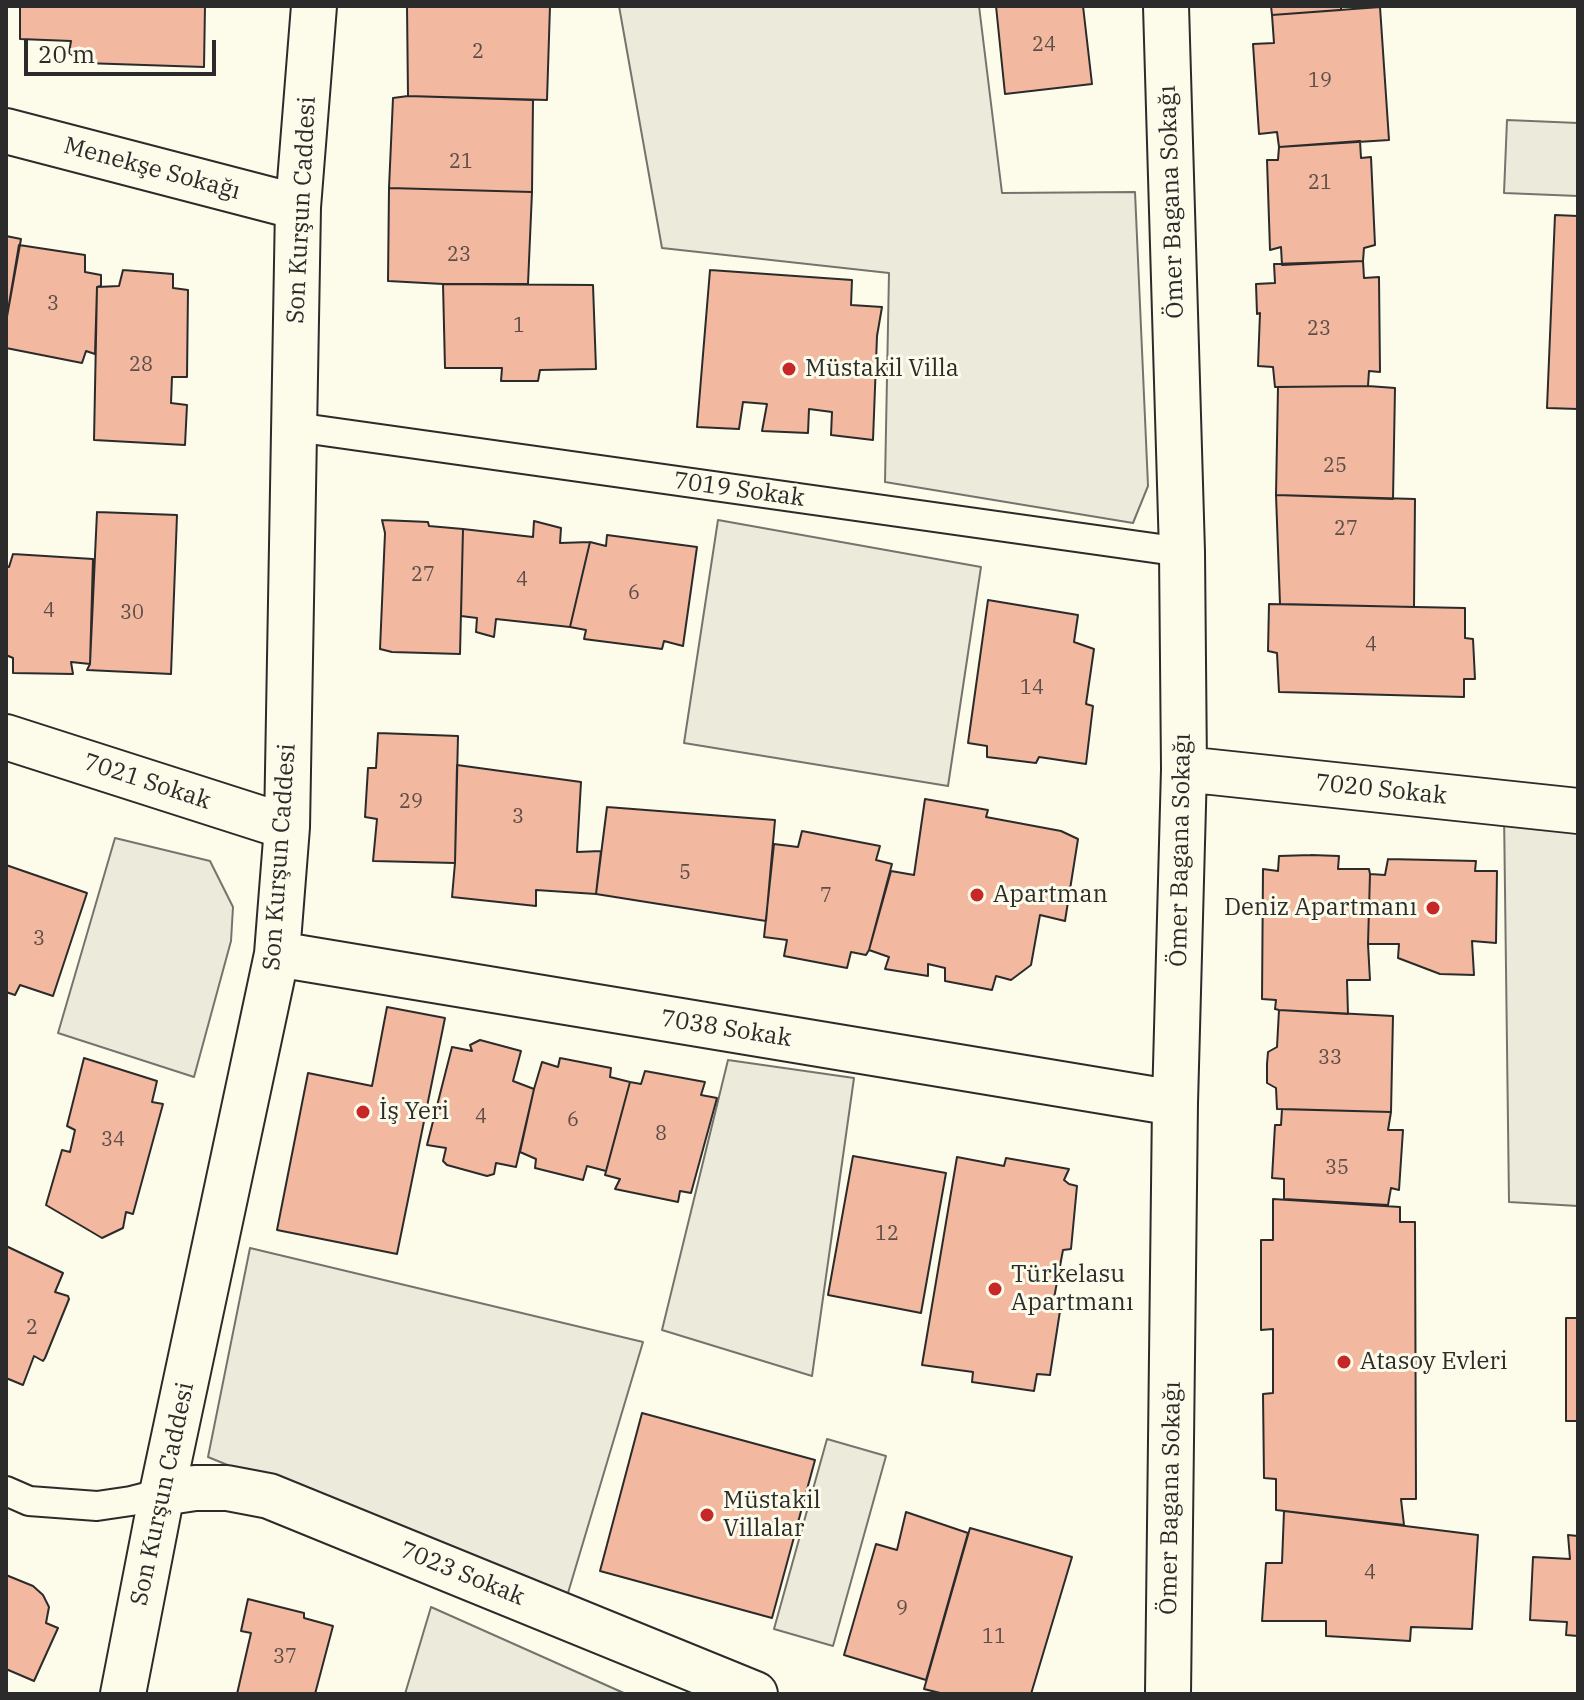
<!DOCTYPE html>
<meta charset="utf-8">
<style>
body{margin:0}
#map{position:relative;width:1584px;height:1700px;overflow:hidden;background:#fdfbea;font-family:"IBM Plex Serif",serif}
canvas{display:block}
.frame{position:absolute;inset:0;border:8px solid #2b2b2b;pointer-events:none}
.scale{position:absolute;left:24px;top:40px;width:192px;height:36px;box-sizing:border-box;border:4px solid #2b2b2b;border-top:0;padding-left:10px;font-size:24px;line-height:28px;white-space:nowrap;color:#2b2b2b;-webkit-text-stroke:6px #fdfbea;paint-order:stroke}
</style>
<div id="map">
<canvas width="1584" height="1700"></canvas>
<div class="frame"></div>
<div class="scale">20 m</div>
</div>
<script>
const ctx = document.querySelector('canvas').getContext('2d');
ctx.lineJoin = 'round';
function paint(path, color) { ctx.fillStyle = color; ctx.fill(path, 'evenodd'); }
const toPath = rows => new Path2D(rows.map(r => 'M' + r).join(''));
function strokePath(path, color, width, dash) { ctx.strokeStyle = color; ctx.lineWidth = width; ctx.lineCap = dash ? 'butt' : 'round'; ctx.setLineDash(dash || []); ctx.stroke(path); }
function drawText(font, color, halo, rows, align = 'center') {
  ctx.font = font + ' "IBM Plex Serif",serif'; ctx.lineWidth = 6; ctx.setLineDash([]); ctx.textBaseline = 'middle'; ctx.strokeStyle = halo; ctx.fillStyle = color; for (const [text, x, y, turn = 0] of rows) {
    ctx.save(); ctx.translate(x, y); ctx.rotate((+turn || 0) * Math.PI / 180); ctx.textAlign = isNaN(turn) ? turn : align; if (halo) ctx.strokeText(text, 0, 0); ctx.fillText(text, 0, 0); ctx.restore();
  }
}
const green = toPath([
 [619,6,979,6,1002,193,1135,192,1148,486,1133,523,885,482,889,273,662,248,619,6],
 [1507,120,1578,123,1578,196,1504,193,1507,120],
 [718,520,981,567,948,786,684,743,718,520],
 [1504,812,1578,823,1578,1206,1509,1202,1504,812],
 [115,838,210,861,233,907,231,941,194,1077,58,1033,115,838],
 [728,1060,854,1078,812,1376,662,1330,728,1060],
 [250,1248,643,1342,565,1603,208,1457,250,1248],
 [827,1439,886,1456,833,1646,774,1629,827,1439],
 [431,1607,626,1694,405,1694,431,1607]
]);
paint(green, '#ecebdb');
strokePath(green, '#74746e', 2);
const building = toPath([
 [20,6,205,6,204,67,84,63,69,53,71,41,20,39,20,6],
 [407,6,550,6,547,100,408,96,407,6],
 [996,6,1083,6,1092,84,1005,94,996,6],
 [1271,6,1341,6,1341,10,1272,15,1271,6],
 [1380,7,1389,140,1279,147,1277,132,1259,134,1253,44,1274,43,1272,15,1380,7],
 [408,96,533,100,532,192,389,188,393,98,408,96],
 [1360,141,1361,158,1371,157,1375,245,1364,248,1363,261,1282,265,1281,247,1270,250,1267,160,1278,160,1279,147,1360,141],
 [389,188,532,192,528,284,443,284,388,281,389,188],
 [1555,215,1578,216,1578,409,1547,408,1555,215],
 [6,236,21,239,6,322,6,236],
 [19,245,85,255,85,272,101,275,101,286,97,287,95,354,86,351,82,363,6,348,6,322,19,245],
 [1363,261,1364,278,1379,277,1380,372,1369,371,1368,386,1275,387,1273,367,1258,366,1260,313,1257,314,1256,284,1275,283,1274,264,1363,261],
 [123,270,173,274,173,288,188,290,187,377,172,377,171,403,187,405,185,445,94,440,97,287,119,286,123,270],
 [710,270,852,280,851,305,882,307,877,336,873,440,831,435,832,412,809,409,808,433,762,431,767,404,743,402,739,429,697,427,710,270],
 [443,284,593,285,596,369,540,370,538,381,501,381,502,368,445,368,443,284],
 [1368,386,1395,388,1393,499,1276,495,1278,387,1368,386],
 [1276,495,1415,499,1414,607,1280,604,1276,495],
 [97,512,177,515,171,674,87,670,90,664,97,512],
 [382,520,428,522,429,526,463,529,460,654,392,652,380,649,385,533,382,520],
 [534,521,561,528,560,543,590,542,570,627,496,619,494,637,476,632,477,618,461,616,463,529,533,537,534,521],
 [607,535,697,547,683,646,664,641,662,649,584,639,586,630,570,627,590,542,606,546,607,535],
 [13,554,93,559,90,664,71,662,73,674,13,673,13,658,6,655,6,566,9,567,13,554],
 [988,600,1078,615,1074,642,1094,649,1086,704,1093,706,1086,764,1039,757,1036,763,987,757,987,746,968,743,988,600],
 [1269,604,1465,608,1465,638,1473,639,1475,679,1464,679,1464,697,1279,692,1277,653,1268,651,1269,604],
 [378,733,458,736,455,863,373,861,377,819,365,817,368,768,376,768,378,733],
 [457,765,581,782,577,852,601,851,596,894,536,890,536,906,452,897,455,863,457,765],
 [925,799,988,810,986,817,1061,831,1078,839,1065,921,1040,915,1031,965,1011,980,996,976,992,990,945,981,945,968,928,964,928,976,885,969,889,957,869,950,891,871,914,875,925,799],
 [607,807,775,820,766,921,596,894,607,807],
 [802,831,880,846,876,860,892,864,869,950,866,955,851,952,847,968,784,956,787,940,764,937,774,844,798,847,802,831],
 [1311,855,1339,856,1338,869,1369,869,1370,874,1368,944,1370,980,1347,980,1348,1014,1279,1010,1275,1009,1276,1000,1262,999,1263,869,1278,871,1279,856,1311,855],
 [1388,859,1476,861,1475,871,1497,871,1496,943,1472,941,1474,975,1440,974,1398,958,1399,944,1368,944,1370,874,1385,875,1388,859],
 [6,865,87,893,53,996,20,985,15,995,6,992,6,865],
 [387,1007,445,1018,397,1254,277,1230,308,1073,372,1086,387,1007],
 [1279,1010,1393,1016,1391,1112,1277,1109,1276,1088,1267,1083,1267,1064,1268,1052,1277,1047,1279,1010],
 [480,1040,521,1051,513,1081,534,1089,516,1167,496,1163,494,1174,487,1176,447,1165,443,1161,446,1148,427,1145,452,1047,472,1051,470,1045,480,1040],
 [84,1058,157,1081,152,1102,163,1104,133,1214,126,1212,123,1228,102,1238,46,1205,62,1150,70,1152,75,1130,67,1126,84,1058],
 [560,1058,611,1068,610,1077,630,1082,606,1171,587,1166,583,1180,535,1168,536,1159,520,1152,534,1089,542,1062,558,1067,560,1058],
 [645,1071,705,1082,701,1095,717,1098,691,1193,680,1191,678,1202,615,1189,620,1179,605,1175,630,1082,641,1084,645,1071],
 [1282,1109,1391,1112,1388,1130,1403,1130,1399,1190,1391,1188,1388,1205,1284,1199,1284,1179,1272,1178,1275,1125,1281,1125,1282,1109],
 [853,1156,946,1173,921,1313,828,1295,853,1156],
 [957,1157,1004,1166,1006,1158,1069,1169,1064,1180,1069,1184,1077,1186,1071,1249,1063,1250,1052,1309,1060,1311,1050,1375,1037,1374,1034,1391,972,1382,973,1372,922,1365,957,1157],
 [1273,1199,1400,1207,1400,1222,1415,1222,1416,1499,1401,1499,1404,1525,1276,1510,1276,1479,1264,1478,1263,1394,1273,1393,1273,1329,1261,1330,1261,1240,1273,1240,1273,1199],
 [6,1246,63,1273,55,1292,68,1296,69,1299,45,1358,43,1361,34,1356,23,1385,6,1378,6,1246],
 [1566,1318,1578,1318,1578,1489,1578,1421,1566,1421,1566,1318],
 [642,1413,815,1460,772,1618,600,1571,642,1413],
 [1284,1511,1478,1535,1472,1629,1411,1627,1410,1641,1326,1636,1326,1621,1262,1621,1266,1563,1282,1563,1284,1511],
 [906,1512,968,1533,926,1680,844,1655,876,1544,897,1550,906,1512],
 [970,1528,1072,1557,1031,1694,944,1694,924,1689,970,1528],
 [1568,1535,1578,1536,1578,1636,1566,1635,1567,1622,1530,1620,1533,1557,1570,1559,1568,1535],
 [6,1575,33,1586,43,1595,49,1607,46,1623,58,1628,34,1681,6,1669,6,1575],
 [248,1599,304,1613,304,1618,333,1626,315,1694,237,1694,251,1633,241,1631,248,1599]
]);
paint(building, '#f2b8a0');
strokePath(building, '#2b2b2b', 2);
const lane = toPath([
 [295,427,1182,552],
 [6,1491,29,1501,97,1506,131,1501,162,1493]
]);
const street = toPath([
 [1166,6,1182,552,1184,769,1175,1103,1168,1694],
 [6,131,298,207],
 [6,737,287,827],
 [1184,769,1578,811],
 [277,954,1175,1103],
 [162,1493,195,1488,227,1488,269,1496,755,1694],
 [123,1694,162,1493,277,954,287,827,298,207,314,6]
]);
strokePath(lane, '#2b2b2b', 32);
strokePath(street, '#2b2b2b', 48);
strokePath(lane, '#fdfbea', 28);
strokePath(street, '#fdfbea', 44);
for (const [x, y, r, color] of [
 [789,369,8,"#c62828"],
 [977,895,8,"#c62828"],
 [1433,908,8,"#c62828"],
 [363,1112,8,"#c62828"],
 [995,1289,8,"#c62828"],
 [1344,1362,8,"#c62828"],
 [707,1515,8,"#c62828"]
]) { const dot = new Path2D(); dot.arc(x, y, r, 0, 2 * Math.PI); ctx.fillStyle = color; ctx.fill(dot); strokePath(dot, '#fdfbea', 3); }
drawText('20px', '#5d4e48', null, [
 ["24",1044,45],
 ["2",478,52],
 ["19",1320,81],
 ["21",461,162],
 ["21",1320,183],
 ["23",459,255],
 ["3",53,304],
 ["1",519,326],
 ["23",1319,329],
 ["28",141,365],
 ["25",1335,466],
 ["27",1346,529],
 ["27",423,575],
 ["4",522,580],
 ["6",634,593],
 ["4",49,611],
 ["30",132,613],
 ["4",1371,645],
 ["14",1032,688],
 ["29",411,802],
 ["3",518,817],
 ["5",685,873],
 ["7",826,896],
 ["3",39,939],
 ["33",1330,1058],
 ["4",481,1117],
 ["6",573,1120],
 ["8",661,1134],
 ["34",113,1140],
 ["35",1337,1168],
 ["12",887,1234],
 ["2",32,1328],
 ["4",1370,1573],
 ["9",902,1609],
 ["11",994,1637],
 ["37",285,1657]
]);
drawText('24px', '#2b2b2b', '#fdfbea', [
 ["Menekşe Sokağı",152,169,15],
 ["Ömer Bagana Sokağı",1172,202,-92],
 ["Son Kurşun Caddesi",302,210,-87],
 ["7019 Sokak",739,490,8],
 ["7021 Sokak",147,782,18],
 ["7020 Sokak",1381,790,6],
 ["Ömer Bagana Sokağı",1181,850,-89],
 ["Son Kurşun Caddesi",280,857,-86],
 ["7038 Sokak",726,1029,9],
 ["Son Kurşun Caddesi",163,1494,-78],
 ["Ömer Bagana Sokağı",1171,1498,-89],
 ["7023 Sokak",462,1574,22]
]);
drawText('24px', '#2b2b2b', '#fdfbea', [
 ["Müstakil Villa",805,369],
 ["Apartman",993,895],
 ["Deniz Apartmanı",1417,908,"right"],
 ["İş Yeri",379,1112],
 ["Türkelasu",1011,1275],
 ["Apartmanı",1011,1303],
 ["Atasoy Evleri",1360,1362],
 ["Müstakil",723,1501],
 ["Villalar",723,1529]
], 'left');
</script>
